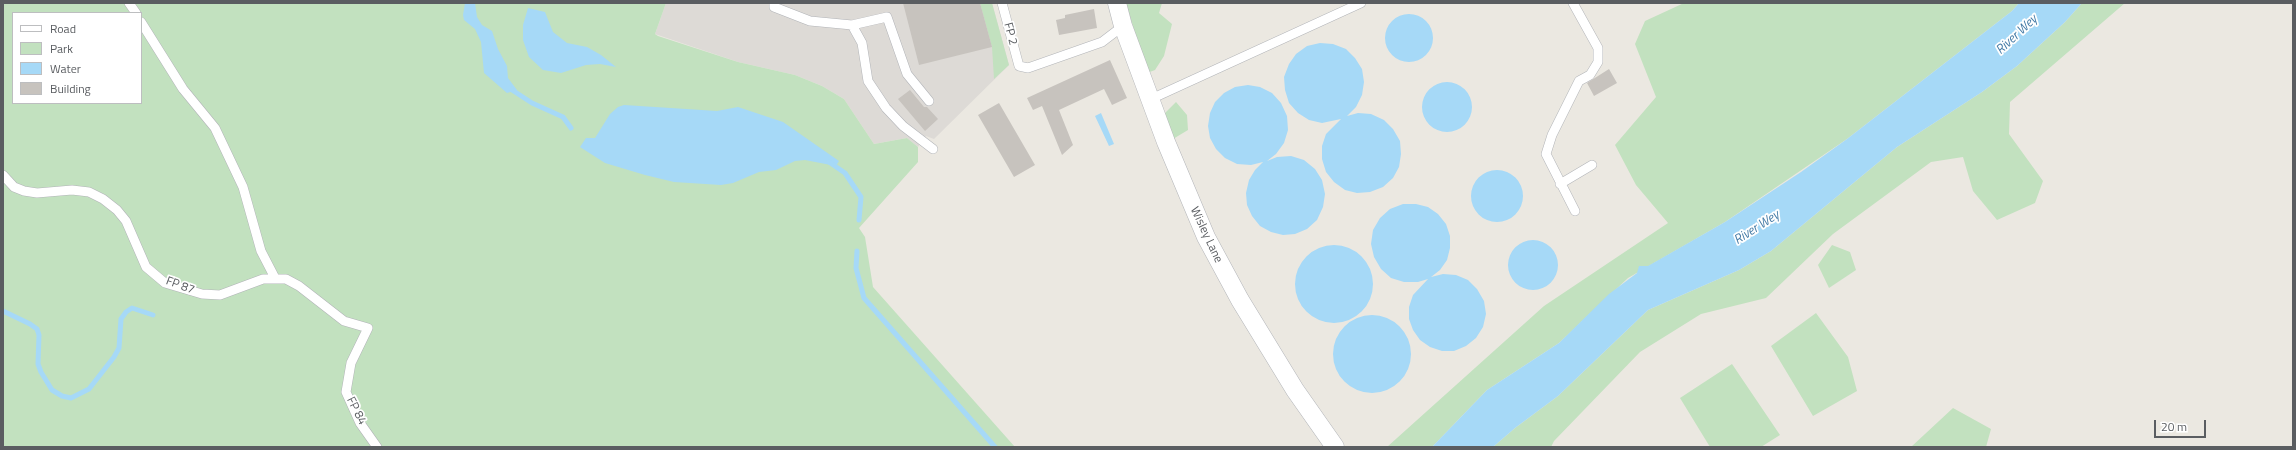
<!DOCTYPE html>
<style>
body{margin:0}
#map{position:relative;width:2296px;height:450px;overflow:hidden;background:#ebe8e1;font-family:"Titillium Web",sans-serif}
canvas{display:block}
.frame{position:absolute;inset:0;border:4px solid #5a5d61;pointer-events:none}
.legend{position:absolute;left:12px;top:12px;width:130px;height:92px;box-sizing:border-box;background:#fff;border:1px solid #bdbec0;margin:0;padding:5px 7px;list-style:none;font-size:12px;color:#5a5d61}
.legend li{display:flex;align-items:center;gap:8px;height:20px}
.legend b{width:20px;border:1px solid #bdbec0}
.scale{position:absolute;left:2154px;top:420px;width:52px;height:18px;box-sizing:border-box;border:2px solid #5a5d61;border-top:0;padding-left:5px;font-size:12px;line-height:14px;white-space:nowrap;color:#5a5d61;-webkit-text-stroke:3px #fff;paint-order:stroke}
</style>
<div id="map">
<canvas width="2296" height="450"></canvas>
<div class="frame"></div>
<ul class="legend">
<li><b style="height:5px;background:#fff"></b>Road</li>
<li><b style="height:11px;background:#c2e1bf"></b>Park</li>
<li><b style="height:11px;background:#a6d9f7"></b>Water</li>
<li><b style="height:11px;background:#c7c3be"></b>Building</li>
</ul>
<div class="scale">20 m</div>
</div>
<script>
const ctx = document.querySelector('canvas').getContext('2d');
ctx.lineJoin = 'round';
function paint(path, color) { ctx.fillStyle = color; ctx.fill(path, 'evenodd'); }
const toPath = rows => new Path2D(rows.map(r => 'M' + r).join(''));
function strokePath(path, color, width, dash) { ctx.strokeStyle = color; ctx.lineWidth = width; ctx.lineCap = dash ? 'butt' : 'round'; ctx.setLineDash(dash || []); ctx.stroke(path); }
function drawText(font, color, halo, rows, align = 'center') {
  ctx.font = font + ' "Titillium Web",sans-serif'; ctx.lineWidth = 3.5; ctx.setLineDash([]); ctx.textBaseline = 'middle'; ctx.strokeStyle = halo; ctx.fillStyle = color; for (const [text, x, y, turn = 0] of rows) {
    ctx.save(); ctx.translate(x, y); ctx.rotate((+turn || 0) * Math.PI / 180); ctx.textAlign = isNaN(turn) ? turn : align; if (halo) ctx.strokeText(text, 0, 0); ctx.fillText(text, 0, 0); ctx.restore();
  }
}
paint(toPath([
 [666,3,992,3,1009,65,934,139,926,136,918,147,907,138,874,144,844,99,822,86,795,75,738,62,655,34]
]), '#dddad6');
paint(toPath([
 [3,3,666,3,655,34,658,36,738,62,795,75,822,86,844,99,874,144,907,138,918,147,918,162,859,228,865,237,873,287,1015,447,3,447],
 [13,13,141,13,141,103,13,103],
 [980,3,992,3,1009,65,994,79,992,47],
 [1126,3,1162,3,1159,13,1172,24,1164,56,1155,70,1147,73],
 [1684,3,2019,3,2012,11,1847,139,1725,222,1628,278,1559,343,1487,390,1432,447,1387,447,1544,306,1668,223,1636,185,1615,145,1656,97,1635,44,1645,21],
 [2082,3,2125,3,2010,102,2009,134,2043,181,2035,203,1997,220,1973,191,1963,157,1931,162,1833,234,1766,298,1701,314,1640,352,1554,441,1551,447,1493,447,1515,428,1558,396,1648,310,1739,270,1771,251,1897,147,1982,92,2017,66,2065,22],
 [1176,102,1187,115,1188,130,1173,139,1163,115],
 [1832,245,1850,252,1856,270,1829,288,1818,265],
 [1816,313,1848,357,1857,391,1813,416,1771,346],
 [1732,364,1780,435,1761,447,1710,447,1680,398],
 [1953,408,1991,429,1986,447,1911,447]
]), '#c2e1bf');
paint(toPath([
 [465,3,475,3,477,17,482,25,492,31,498,49,507,66,508,78,517,90,507,93,484,73,481,42,475,29,464,20,463,15],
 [2019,3,2082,3,2065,22,2017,66,1982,92,1897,147,1771,251,1739,270,1648,310,1558,396,1515,428,1493,447,1432,447,1487,390,1559,343,1609,294,1637,273,1639,266,1648,266,1725,222,1801,172,1847,139,2012,11],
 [528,8,545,12,553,32,567,43,587,47,601,55,616,67,600,64,586,65,561,73,543,70,529,57,523,40,523,25],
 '1385 38a24 24 0 1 1 48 0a24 24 0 1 1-48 0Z',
 [1320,43,1333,44,1346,49,1355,58,1362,69,1364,82,1362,95,1356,107,1347,116,1358,113,1371,114,1384,120,1393,129,1400,141,1401,154,1399,167,1393,178,1383,187,1370,192,1357,193,1345,190,1334,182,1326,172,1322,159,1322,146,1326,134,1341,119,1322,123,1309,120,1298,113,1289,103,1285,90,1284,77,1289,64,1296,54,1307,46],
 '1422 107a25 25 0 1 1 50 0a25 25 0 1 1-50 0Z',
 [1248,85,1260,87,1272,93,1281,103,1287,116,1288,130,1284,143,1276,154,1267,161,1277,157,1291,156,1304,160,1315,169,1322,180,1325,194,1323,207,1317,220,1307,229,1295,234,1283,235,1271,232,1260,226,1252,216,1247,205,1246,193,1249,180,1255,170,1263,162,1251,165,1237,164,1225,158,1216,149,1210,138,1208,126,1210,113,1215,102,1224,93,1235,87],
 [624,105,717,111,738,107,783,122,839,161,836,166,805,160,795,161,776,170,759,172,733,183,721,185,674,182,645,175,605,163,580,147,586,138,595,138,610,114,618,107],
 [1101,113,1114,144,1109,146,1095,116],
 '1471 196a26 26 0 1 1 52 0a26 26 0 1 1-52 0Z',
 [1403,204,1416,204,1428,207,1438,214,1446,224,1450,236,1450,248,1447,260,1440,270,1431,277,1443,274,1456,275,1468,280,1477,289,1484,301,1486,314,1483,327,1476,338,1466,346,1454,351,1442,351,1430,347,1420,340,1413,330,1409,319,1409,307,1413,295,1428,279,1418,282,1404,282,1391,278,1381,269,1374,257,1371,244,1373,230,1380,218,1390,209],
 '1508 265a25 25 0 1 1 50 0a25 25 0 1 1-50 0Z',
 '1295 284a39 39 0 1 1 78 0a39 39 0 1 1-78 0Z',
 '1333 354a39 39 0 1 1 78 0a39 39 0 1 1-78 0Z'
]), '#a6d9f7');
strokePath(toPath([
 [509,88,532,103,563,117,571,128],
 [829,162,845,173,861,197,859,220],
 [857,251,856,268,864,298,995,447],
 [3,311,30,324,37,329,39,335,38,364,41,372,52,390,62,396,71,398,89,389,114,357,119,348,121,319,126,312,132,308,153,315]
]), '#a6d9f7', 5);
paint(toPath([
 [903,3,980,3,992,47,919,65],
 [1094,9,1097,28,1059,35,1056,20,1065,18,1065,15],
 [1110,60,1127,98,1112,105,1104,89,1059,110,1073,145,1062,155,1042,106,1033,110,1027,98],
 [1609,69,1617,83,1594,96,1587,83],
 [910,90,924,107,927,107,938,119,925,131,898,99],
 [999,103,1035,165,1014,177,978,115]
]), '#c7c3be');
const lane = toPath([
 [129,3,136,13],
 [774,3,774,7,810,21,852,25,862,43,868,81,886,108,903,126,933,149],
 [1002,3,1019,66,1028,68,1102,42,1123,26],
 [1573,3,1598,48,1598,62,1590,75,1579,81,1552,135,1546,154,1575,211],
 [141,22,183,89,215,128,243,187,261,251,275,278],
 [852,25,887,17,907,74,929,101],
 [1151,99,1361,3],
 [3,175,14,187,24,191,37,193,72,190,89,192,103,199,117,210,126,221,146,267,165,283,202,294,220,295,263,279,286,279,299,286,344,321,368,328,351,363,346,392,360,423,377,447],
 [1560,184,1592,165]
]);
const street = toPath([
 [1117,3,1123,26,1166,142,1206,237,1240,300,1295,390,1335,447]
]);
strokePath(lane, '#b2b4b8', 10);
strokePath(street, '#b2b4b8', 19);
strokePath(lane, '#fff', 9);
strokePath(street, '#fff', 18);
drawText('12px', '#5a5d61', '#fff', [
 ["FP 2",1010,34,75],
 ["Wisley Lane",1206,235,65],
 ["FP 87",180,286,20],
 ["FP 84",356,411,63]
]);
drawText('italic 13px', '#457ba6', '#fff', [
 ["River Wey",2017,35,-43],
 ["River Wey",1757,228,-33]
]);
</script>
